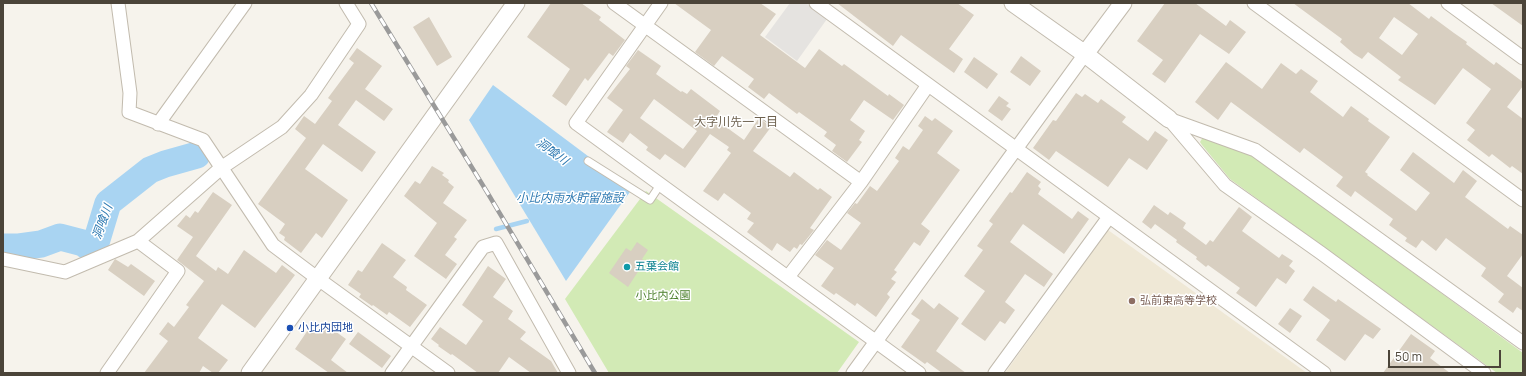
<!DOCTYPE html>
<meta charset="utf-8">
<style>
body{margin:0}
#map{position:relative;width:1526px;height:376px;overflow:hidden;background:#f6f3ec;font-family:Manrope,sans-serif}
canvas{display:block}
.frame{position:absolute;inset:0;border:4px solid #4b4439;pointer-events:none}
.scale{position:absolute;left:1388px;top:350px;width:113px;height:18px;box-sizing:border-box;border:2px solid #4b4439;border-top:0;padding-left:5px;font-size:12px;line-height:14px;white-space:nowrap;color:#4b4439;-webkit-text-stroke:3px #fff;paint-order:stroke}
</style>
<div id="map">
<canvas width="1526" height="376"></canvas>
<div class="frame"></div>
<div class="scale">50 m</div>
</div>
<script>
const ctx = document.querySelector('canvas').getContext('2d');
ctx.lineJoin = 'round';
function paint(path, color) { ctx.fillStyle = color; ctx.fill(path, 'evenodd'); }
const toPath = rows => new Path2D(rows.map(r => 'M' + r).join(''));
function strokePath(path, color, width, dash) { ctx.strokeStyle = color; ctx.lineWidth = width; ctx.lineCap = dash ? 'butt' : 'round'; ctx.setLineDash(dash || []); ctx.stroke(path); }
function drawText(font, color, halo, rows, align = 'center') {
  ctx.font = font + ' Manrope,"Noto Sans JP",sans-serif'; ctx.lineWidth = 3; ctx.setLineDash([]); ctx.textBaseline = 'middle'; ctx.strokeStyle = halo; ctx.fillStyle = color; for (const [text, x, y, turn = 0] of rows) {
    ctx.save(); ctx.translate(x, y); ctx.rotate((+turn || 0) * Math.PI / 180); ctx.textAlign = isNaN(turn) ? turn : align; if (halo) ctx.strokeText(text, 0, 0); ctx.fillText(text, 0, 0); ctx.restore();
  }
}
paint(toPath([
 [1108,230,1307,373,1005,373]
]), '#efe8d6');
paint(toPath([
 [1203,137,1250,153,1523,353,1523,373,1497,373,1230,179,1202,145,1200,142],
 [646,191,859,342,837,373,609,373,565,299]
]), '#d2eab5');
paint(toPath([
 [790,3,806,3,827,19,797,61,765,37]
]), '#e5e3e0');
paint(toPath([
 [493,85,632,189,566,281,469,120]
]), '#a9d4f2');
strokePath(toPath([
 [496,229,527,221]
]), '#a9d4f2', 4.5);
strokePath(toPath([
 [3,247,19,247,41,244,60,237,83,243,90,248,95,246,108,203,150,170,165,164,197,155]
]), '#a9d4f2', 27);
paint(toPath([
 [551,3,581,3,601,17,599,20,625,40,613,56,609,53,588,81,585,78,566,106,552,96,570,69,527,37],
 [674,3,760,3,776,14,760,35,805,68,819,49,842,66,844,64,888,96,889,94,904,105,893,120,864,100,850,120,865,131,859,140,862,142,847,162,832,151,836,145,824,136,827,132,799,112,797,114,769,93,764,99,748,87,754,79,722,56,714,66,695,52,711,30],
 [837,3,957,3,974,15,949,49,963,59,954,73,901,35,893,46],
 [1165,3,1195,3,1226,26,1230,20,1246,32,1229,54,1200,34,1165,83,1152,74,1163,60,1137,41],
 [1293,3,1408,3,1429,19,1431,16,1454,33,1467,42,1466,44,1494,65,1496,62,1523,82,1523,86,1507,107,1523,119,1523,174,1512,166,1510,168,1492,154,1489,157,1467,140,1475,130,1466,123,1491,89,1463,68,1435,105,1398,80,1401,77,1368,52,1362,59,1354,54,1340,42,1342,39],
 [1394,17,1418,34,1402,55,1379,38],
 [1491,3,1523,3,1523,26],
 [429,17,452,57,437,66,413,27],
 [357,48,382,66,365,89,393,109,384,121,356,100,338,125,376,152,362,172,323,144,305,169,348,200,322,238,316,233,301,253,284,240,285,237,279,233,285,224,258,204,306,138,295,129,304,116,315,124,332,101,328,98,354,63,349,59],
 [638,50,661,66,656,74,681,92,682,91,687,94,691,89,720,111,715,119,744,140,759,118,771,127,753,151,790,177,794,172,818,190,820,188,832,197,810,228,814,230,802,245,800,244,797,249,794,247,790,252,777,243,772,251,747,232,754,223,747,219,751,213,724,193,718,201,703,191,731,153,727,150,729,147,710,134,685,168,665,154,660,160,646,150,648,147,630,133,623,143,607,132,623,110,607,98,630,69,626,66],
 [654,99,697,131,683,149,640,118],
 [1021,56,1041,71,1030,86,1010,72],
 [974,57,998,74,987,89,964,72],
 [1226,62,1262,89,1281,63,1296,74,1301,69,1318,81,1310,92,1343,117,1351,106,1369,119,1368,121,1390,137,1365,172,1368,174,1367,175,1416,211,1430,193,1400,170,1413,152,1454,183,1463,170,1477,181,1465,197,1508,229,1510,226,1523,235,1523,254,1507,276,1523,288,1523,311,1517,307,1513,313,1498,302,1504,294,1481,276,1486,268,1446,238,1436,251,1422,240,1416,248,1405,241,1407,238,1389,225,1393,219,1355,191,1351,197,1336,186,1343,177,1304,148,1300,153,1231,102,1218,120,1195,102],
 [1076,93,1082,97,1085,94,1098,103,1101,99,1126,117,1122,122,1148,141,1155,131,1168,140,1147,170,1129,158,1108,187,1056,151,1049,160,1033,148,1053,120,1056,121],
 [999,96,1009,103,1006,106,1011,109,1002,121,988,111],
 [925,116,932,121,935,118,953,131,937,153,960,170,921,224,930,231,920,246,914,242,894,270,897,272,891,279,896,282,887,294,890,297,876,317,857,303,855,306,836,293,834,295,821,286,834,268,815,255,827,240,841,250,861,223,847,213,855,203,857,204,870,186,877,191,899,161,895,158,903,146,909,150,923,130,918,126],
 [432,166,444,173,442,175,449,180,448,182,454,187,443,203,467,220,454,237,457,239,445,255,457,264,446,279,414,256,437,223,404,196,415,181,420,184],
 [1027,172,1041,182,1038,186,1041,189,1038,194,1072,219,1078,211,1089,219,1064,254,1023,224,1010,242,1053,274,1044,287,1025,274,1005,302,1015,310,1005,324,1000,321,985,341,961,324,985,291,964,276,983,250,977,246,993,224,989,221,1010,192,1012,193],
 [213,192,232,205,196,256,216,271,218,267,228,274,244,250,276,273,282,265,295,275,255,328,222,304,198,338,228,360,218,373,213,373,203,366,199,373,144,373,168,341,159,334,168,322,174,327,189,307,186,305,204,281,177,260,193,237,177,226,186,215,190,218,195,211,198,213],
 [1154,205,1168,215,1170,212,1186,223,1183,228,1206,245,1210,240,1213,242,1239,207,1252,217,1242,231,1279,258,1282,254,1293,261,1289,266,1295,271,1286,284,1277,278,1256,307,1236,293,1240,288,1208,265,1206,267,1196,259,1197,257,1176,242,1177,240,1155,224,1151,229,1142,222],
 [637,242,648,250,642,259,645,261,628,287,609,273,626,248,631,251],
 [382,243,406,260,393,277,407,287,406,290,427,305,410,327,389,312,387,315,373,305,372,306,359,297,361,294,348,285,358,270,362,272],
 [115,259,128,267,131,264,155,281,144,296,108,270],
 [488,266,506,279,493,297,513,311,508,319,526,332,520,339,551,361,558,373,531,373,509,357,498,373,478,373,452,354,451,355,438,346,439,345,431,339,440,327,466,345,483,321,462,305],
 [1313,286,1336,302,1338,299,1381,329,1373,339,1365,334,1345,361,1316,340,1330,320,1303,300],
 [922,299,934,309,939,303,959,318,936,351,966,373,942,373,927,362,925,364,901,347,920,320,911,314],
 [1290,308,1302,316,1290,333,1278,324],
 [325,324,346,339,331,360,348,373,329,373,295,349,310,327,319,333],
 [358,332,391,356,382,368,349,344],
 [1411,334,1435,351,1430,358,1450,373,1383,373]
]), '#d8cfc1');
const service = toPath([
 [588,161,650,200,660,185]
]);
const minor = toPath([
 [118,3,130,93,129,112,203,140,273,245,317,278,448,373],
 [614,3,861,182],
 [661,3,576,123,919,373],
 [816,3,1324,373],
 [1254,3,1523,200],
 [1448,3,1523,58],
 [1169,119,1255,150,1523,343],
 [1169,119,1225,185,1321,253,1484,373],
 [158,124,245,3],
 [3,259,65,272,138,241,221,168,282,127,311,95,359,24,346,3],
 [788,277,861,182,928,85],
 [107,373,178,271,138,241],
 [392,373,483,247,496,243,569,373],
 [853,373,1085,54],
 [995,373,1109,217]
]);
const tertiary = toPath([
 [1013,3,1085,54,1169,119],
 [1085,54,1123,3],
 [250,373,516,3]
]);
strokePath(service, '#c2bbae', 9);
strokePath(minor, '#c2bbae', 15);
strokePath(tertiary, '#c2bbae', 19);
strokePath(service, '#fff', 7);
strokePath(minor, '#fff', 13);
strokePath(tertiary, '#fff', 17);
const rail = toPath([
 [371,3,487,192,595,373]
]);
strokePath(rail, '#9a9a9a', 4.5);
strokePath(rail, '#fff', 3, [9]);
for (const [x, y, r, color] of [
 [627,267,4,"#0f9aa8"],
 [1132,301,4,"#8d6e63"],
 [290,328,4,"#1a4fb4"]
]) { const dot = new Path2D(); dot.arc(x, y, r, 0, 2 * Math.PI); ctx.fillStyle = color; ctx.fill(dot); strokePath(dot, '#fff', 1.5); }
drawText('11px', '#0d838f', '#fff', [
 ["五葉会館",635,267]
], 'left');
drawText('11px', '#4a7f2a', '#fff', [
 ["小比内公園",663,296]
]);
drawText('11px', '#785e54', '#fff', [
 ["弘前東高等学校",1140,301]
], 'left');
drawText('11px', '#164399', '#fff', [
 ["小比内団地",298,328]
], 'left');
drawText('12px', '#6e6250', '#fff', [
 ["大字川先一丁目",736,123]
]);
drawText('italic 12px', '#2e7ab2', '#fff', [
 ["洞喰川",552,152,36],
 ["小比内雨水貯留施設",570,199],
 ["洞喰川",103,222,-70]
]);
</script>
